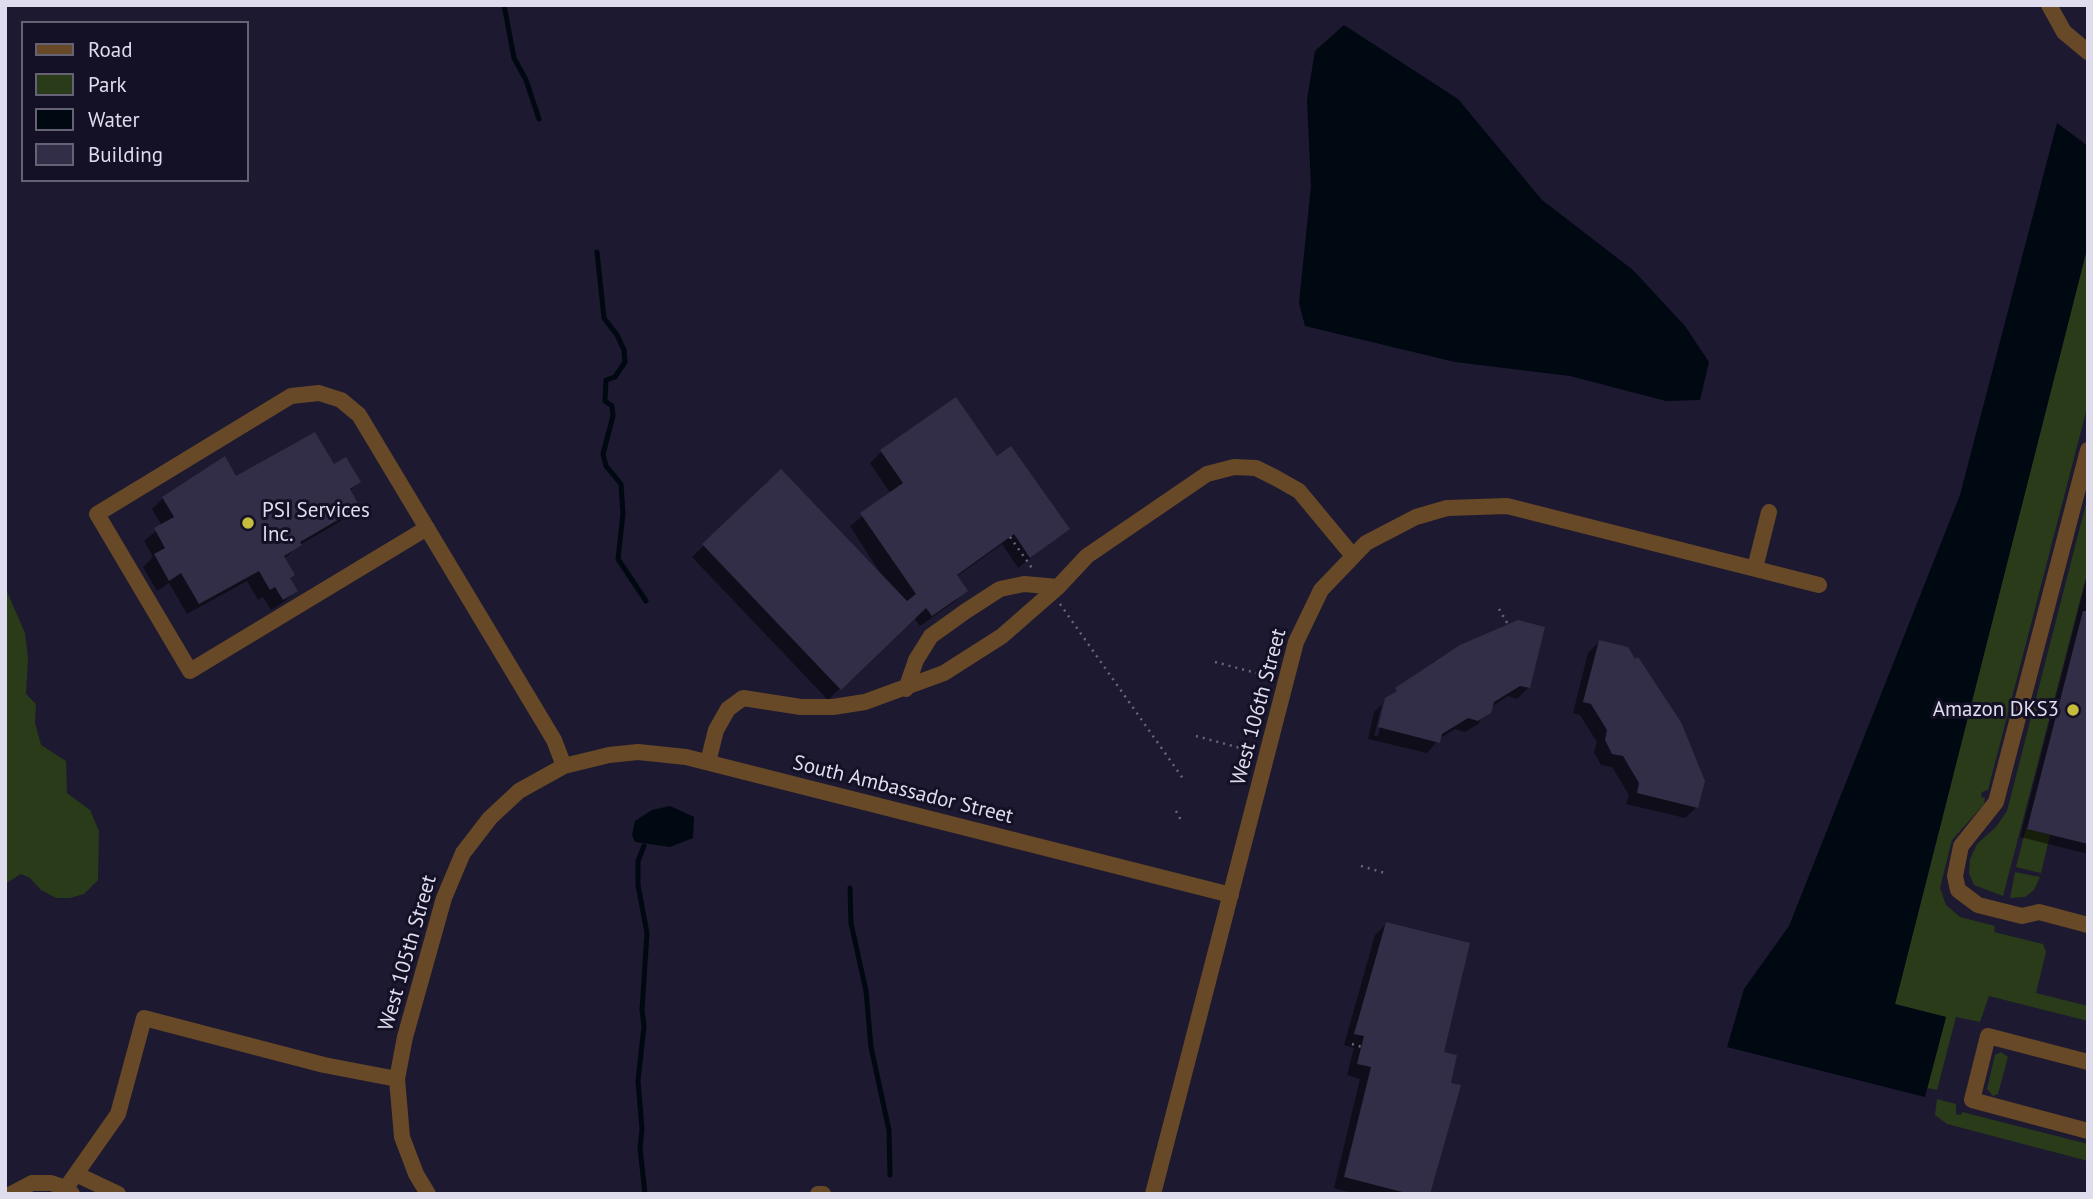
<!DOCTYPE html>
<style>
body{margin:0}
#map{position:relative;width:2093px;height:1199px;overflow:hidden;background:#1d1930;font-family:"PT Sans",sans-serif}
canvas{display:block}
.frame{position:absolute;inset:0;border:7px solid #dfdded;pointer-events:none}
.legend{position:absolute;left:21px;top:21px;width:228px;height:161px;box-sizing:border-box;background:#141026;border:2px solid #656276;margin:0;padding:9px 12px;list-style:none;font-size:21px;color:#dfdded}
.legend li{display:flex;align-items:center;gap:14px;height:35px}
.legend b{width:35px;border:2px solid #656276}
</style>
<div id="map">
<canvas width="2093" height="1199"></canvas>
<div class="frame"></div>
<ul class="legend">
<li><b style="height:9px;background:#684927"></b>Road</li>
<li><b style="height:19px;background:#293b18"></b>Park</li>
<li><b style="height:19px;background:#000812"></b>Water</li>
<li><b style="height:19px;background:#322e47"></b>Building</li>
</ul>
</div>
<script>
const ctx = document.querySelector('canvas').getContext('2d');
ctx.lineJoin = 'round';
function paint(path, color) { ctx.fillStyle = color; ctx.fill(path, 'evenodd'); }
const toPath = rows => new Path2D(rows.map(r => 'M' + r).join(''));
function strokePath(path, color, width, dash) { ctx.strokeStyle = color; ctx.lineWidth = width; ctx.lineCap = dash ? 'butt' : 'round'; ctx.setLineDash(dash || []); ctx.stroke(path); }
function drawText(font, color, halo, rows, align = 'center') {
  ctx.font = font + ' "PT Sans",sans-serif'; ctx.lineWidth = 6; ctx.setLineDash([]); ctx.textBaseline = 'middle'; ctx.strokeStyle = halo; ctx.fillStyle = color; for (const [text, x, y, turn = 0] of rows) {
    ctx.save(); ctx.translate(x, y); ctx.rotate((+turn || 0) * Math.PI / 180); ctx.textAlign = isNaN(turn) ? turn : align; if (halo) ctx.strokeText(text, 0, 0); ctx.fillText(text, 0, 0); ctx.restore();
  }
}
paint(toPath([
 [2088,245,2088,404,1988,790,1982,792,1981,797,1985,798,1984,804,1952,840,1940,888,1946,905,1960,917,1995,926,1994,932,2043,944,2046,952,2036,993,2088,1006,2088,1021,1989,996,1980,1022,1956,1017,1937,1090,1927,1088,1946,1017,1895,1004],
 [2088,496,2088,570,2003,896,1974,885,1969,873,1970,859,1977,844,1996,827,2007,811],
 [5,587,25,633,28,658,26,694,36,704,35,723,41,745,66,761,67,793,90,810,99,831,98,880,84,894,70,898,56,898,41,890,30,878,21,874,5,884],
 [2026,828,2050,835,2041,873,2016,867],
 [2015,872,2040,877,2034,890,2025,897,2010,898],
 [2001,1052,2008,1057,1998,1094,1993,1096,1987,1089,1995,1055],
 [1937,1099,1956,1104,1956,1114,1961,1115,1962,1112,2088,1144,2088,1161,1947,1124,1935,1115]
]), '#293b18');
paint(toPath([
 [1344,25,1458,99,1542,200,1633,270,1685,326,1709,362,1700,400,1666,401,1570,376,1455,362,1305,326,1299,303,1311,186,1307,100,1315,51],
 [2057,123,2088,146,2088,245,1895,1004,1946,1017,1925,1097,1727,1047,1744,989,1789,926,1960,495],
 [670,806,694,817,693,838,670,847,635,842,632,835,635,821,652,810]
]), '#000812');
paint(toPath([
 [881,452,997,458,1068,529,1018,568,1002,544,956,577,966,591,954,602,920,626,914,618,828,700,692,557,781,472,886,582,850,526,891,494,870,463],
 [333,467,359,482,349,492,357,506,346,518,298,546,284,559,288,579,295,591,284,602,271,610,263,597,258,600,247,581,187,614,169,583,157,591,143,567,153,557,144,541,162,526,152,509,163,498,236,478],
 [2088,572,2088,854,2020,837],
 [1599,642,1697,807,1685,818,1626,804,1629,795,1612,767,1601,765,1594,752,1597,742,1580,715,1573,713,1588,653],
 [1435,661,1529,687,1517,699,1508,696,1491,707,1478,724,1465,732,1455,729,1439,739,1427,753,1368,739,1374,712,1382,704,1374,736,1378,736,1387,699],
 [1386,924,1442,1053,1448,1084,1459,1087,1428,1194,1356,1194,1334,1188,1360,1079,1347,1075,1354,1048,1344,1045,1375,935]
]), '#0007');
strokePath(toPath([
 [504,5,514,58,526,80,539,119],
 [597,252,604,318,617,335,624,350,625,362,615,377,606,380,605,401,612,406,613,416,603,454,606,466,621,484,623,514,618,559,646,601],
 [644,846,638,861,638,885,647,933,642,1010,644,1026,638,1081,642,1129,640,1148,645,1194],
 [850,888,851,923,866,991,871,1047,889,1130,890,1175]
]), '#000812', 5);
paint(toPath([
 [956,397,997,456,1011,446,1070,529,1030,558,1014,534,957,575,968,591,932,616,926,608,841,690,702,544,781,469,907,601,916,594,860,513,903,483,880,450],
 [315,432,334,464,346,457,361,482,350,489,360,507,300,542,302,545,284,556,295,575,290,578,298,591,283,600,275,587,270,590,259,571,199,604,181,573,169,581,154,554,165,548,154,528,174,517,162,497,225,456,236,476],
 [2083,611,2088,611,2088,844,2027,829],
 [1518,620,1545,627,1530,688,1520,686,1494,702,1491,713,1478,721,1468,718,1442,734,1440,743,1378,727,1385,698,1397,691,1395,688,1460,645],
 [1599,640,1628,647,1635,659,1638,657,1681,722,1705,781,1698,808,1637,793,1639,783,1623,756,1612,754,1605,740,1607,730,1591,704,1583,702],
 [1386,922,1470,943,1444,1052,1457,1055,1451,1083,1461,1085,1430,1194,1410,1194,1344,1177,1371,1067,1357,1064,1364,1036,1354,1034]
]), '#322e47');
strokePath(toPath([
 [1010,537,1032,568],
 [1060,604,1184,780],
 [1499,609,1509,626],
 [1215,662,1264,675],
 [1196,736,1244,749],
 [1176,811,1182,822],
 [1361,866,1385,873],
 [1352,1044,1362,1047]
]), '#69667a', 2.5, [2, 5]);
strokePath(toPath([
 [2049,5,2064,32,2088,52],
 [2088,450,1996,802,1961,846,1955,876,1958,890,1978,905,2022,916,2039,912,2088,925],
 [427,528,190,671,97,514,291,396,319,393,341,400,359,415,554,740,564,766],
 [1755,568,1769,512],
 [906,689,916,660,931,636,966,611,1000,589,1024,584,1058,587],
 [708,762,716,730,728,709,743,698,801,707,833,707,865,702,944,673,1002,636,1058,587,1087,556,1207,474,1234,467,1256,468,1276,478,1299,491,1353,556],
 [2088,1062,1988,1036,1972,1100,2088,1131],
 [78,1175,118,1194],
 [66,1188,118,1114,144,1018,324,1065,397,1079],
 [11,1194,32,1183,51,1183,66,1188,72,1194],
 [428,1194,416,1174,402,1137,397,1079,405,1037,444,898,463,853,490,818,519,791,564,766,609,755,638,752,686,757,1231,895],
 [818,1194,823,1194],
 [1153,1194,1296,642,1321,590,1366,543,1416,517,1447,508,1507,506,1819,585]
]), '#684927', 16);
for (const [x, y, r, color] of [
 [248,523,7,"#c5bc3d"],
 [2073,710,7,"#c5bc3d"]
]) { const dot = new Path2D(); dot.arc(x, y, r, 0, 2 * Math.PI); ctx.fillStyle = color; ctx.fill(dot); strokePath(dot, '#141026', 2.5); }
drawText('21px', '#dfdded', '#141026', [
 ["PSI Services",262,511],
 ["Inc.",262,535],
 ["Amazon DKS3",2059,710,"right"]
], 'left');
drawText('21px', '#dfdded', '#141026', [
 ["West 106th Street",1259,707,-75],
 ["South Ambassador Street",903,790,14],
 ["West 105th Street",408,953,-74]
]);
</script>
